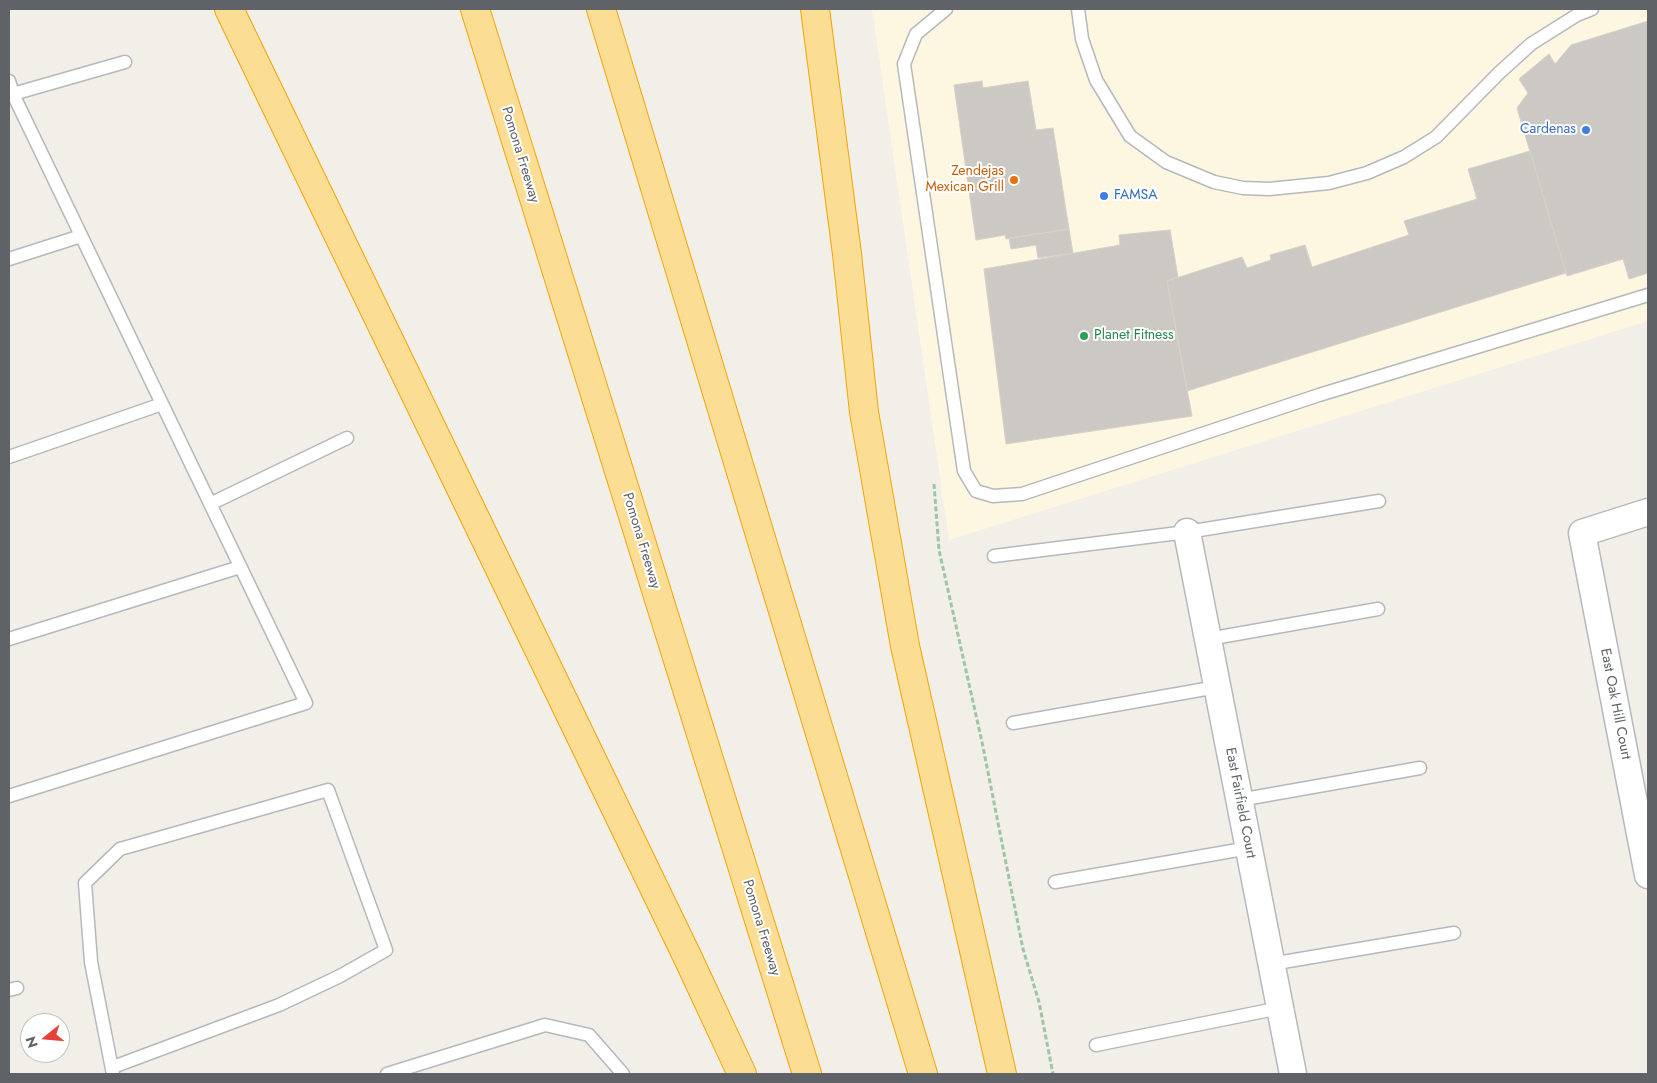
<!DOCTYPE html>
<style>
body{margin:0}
#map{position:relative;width:1657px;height:1083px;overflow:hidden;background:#f1efe8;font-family:Jost,sans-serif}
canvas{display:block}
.frame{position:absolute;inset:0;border:10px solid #5f6368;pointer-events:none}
.north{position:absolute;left:20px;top:1013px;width:50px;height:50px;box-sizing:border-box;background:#fff;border:1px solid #bfc1c3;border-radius:50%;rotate:253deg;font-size:14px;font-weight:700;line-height:20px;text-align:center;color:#5f6368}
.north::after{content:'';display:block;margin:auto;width:18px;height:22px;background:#e74038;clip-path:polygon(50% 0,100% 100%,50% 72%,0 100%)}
</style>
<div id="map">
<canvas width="1657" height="1083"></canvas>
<div class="frame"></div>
<div class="north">N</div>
</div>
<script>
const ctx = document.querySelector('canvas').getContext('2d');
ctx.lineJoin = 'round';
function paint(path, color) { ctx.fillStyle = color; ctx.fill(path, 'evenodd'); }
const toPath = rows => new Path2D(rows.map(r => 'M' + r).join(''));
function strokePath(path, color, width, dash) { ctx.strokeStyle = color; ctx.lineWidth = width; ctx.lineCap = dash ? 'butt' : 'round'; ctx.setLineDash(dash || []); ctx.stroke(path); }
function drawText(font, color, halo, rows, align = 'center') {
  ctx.font = font + ' Jost,sans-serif'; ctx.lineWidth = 4; ctx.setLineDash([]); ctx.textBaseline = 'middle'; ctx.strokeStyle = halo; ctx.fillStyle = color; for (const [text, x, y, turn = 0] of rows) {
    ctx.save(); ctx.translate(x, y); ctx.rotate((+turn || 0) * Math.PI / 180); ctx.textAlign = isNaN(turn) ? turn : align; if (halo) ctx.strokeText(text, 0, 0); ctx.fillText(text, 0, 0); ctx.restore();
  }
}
paint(toPath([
 [872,9,1648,9,1648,321,949,540]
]), '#fdf6e0');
const building = toPath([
 [1648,21,1648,273,1629,279,1623,259,1567,276,1517,108,1528,93,1519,79,1549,54,1555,64,1571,45,1648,21],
 [982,81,983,88,1028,81,1036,130,1053,128,1069,229,1006,239,1005,235,976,240,954,85,982,81],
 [1530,151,1566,273,1187,391,1167,281,1242,257,1247,268,1271,260,1270,255,1305,245,1312,267,1409,235,1404,221,1477,199,1468,169,1530,151],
 [1069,229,1073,253,1038,258,1036,245,1011,249,1009,238,1069,229],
 [1170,230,1178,277,1167,281,1192,416,1006,444,984,269,1120,245,1119,235,1170,230]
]);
paint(building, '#ccc9c5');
strokePath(building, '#d6d0c6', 1);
const service = toPath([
 [946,9,916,34,904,64,964,471,976,491,993,496,1022,494,1319,395,1648,295],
 [1078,9,1082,39,1096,80,1130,136,1166,162,1214,182,1243,188,1269,189,1329,183,1367,173,1404,157,1436,137,1499,73,1531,44,1577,15,1592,9],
 [9,81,13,94,125,62],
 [9,95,13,94,306,703,9,796],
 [9,259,81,236],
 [9,457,162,404],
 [210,504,347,438],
 [994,556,1187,532,1379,501],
 [9,639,240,567],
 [1208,639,1378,609],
 [1013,723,1217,687],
 [1239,800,1420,768],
 [1055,882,1249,848],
 [1271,964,1454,933],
 [9,990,17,988],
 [1096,1045,1280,1008],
 [113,1067,279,1005,340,976,386,950,328,790,120,849,85,883,91,962,113,1074],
 [387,1074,545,1025,589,1035,623,1074]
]);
const minor = toPath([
 [1648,512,1582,533,1648,875],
 [1187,532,1293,1074]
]);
const motorway = toPath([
 [229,9,687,956,742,1074],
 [475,9,807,1074],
 [601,9,923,1074],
 [815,9,847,254,864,412,905,646,1002,1074]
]);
strokePath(service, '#b5b8bc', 15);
strokePath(minor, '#b5b8bc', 29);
strokePath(motorway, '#f5a304', 30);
strokePath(toPath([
 [934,484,939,550,982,742,1023,949,1039,1002,1053,1074]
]), '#9dc6a8', 3, [5, 2.5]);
strokePath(service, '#fff', 12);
strokePath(minor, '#fff', 26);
strokePath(motorway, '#fbde94', 28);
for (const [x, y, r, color] of [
 [1586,130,5,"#3f7fe0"],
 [1014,180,5,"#e8710a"],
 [1104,196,5,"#3f7fe0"],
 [1084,336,5,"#2e9e5b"]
]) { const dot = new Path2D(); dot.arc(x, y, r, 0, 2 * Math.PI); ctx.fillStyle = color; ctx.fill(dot); strokePath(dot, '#fff', 2); }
drawText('14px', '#366cbe', '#fff', [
 ["Cardenas",1576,130],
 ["FAMSA",1114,196,"left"]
], 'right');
drawText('14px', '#5f6368', '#fff', [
 ["Pomona Freeway",520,155,73],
 ["Pomona Freeway",641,541,73],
 ["East Oak Hill Court",1615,704,79],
 ["East Fairfield Court",1240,803,79],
 ["Pomona Freeway",761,928,73]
]);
drawText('14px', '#c56008', '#fff', [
 ["Zendejas",1004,172],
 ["Mexican Grill",1004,188]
], 'right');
drawText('14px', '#27864d', '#fff', [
 ["Planet Fitness",1094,336]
], 'left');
</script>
